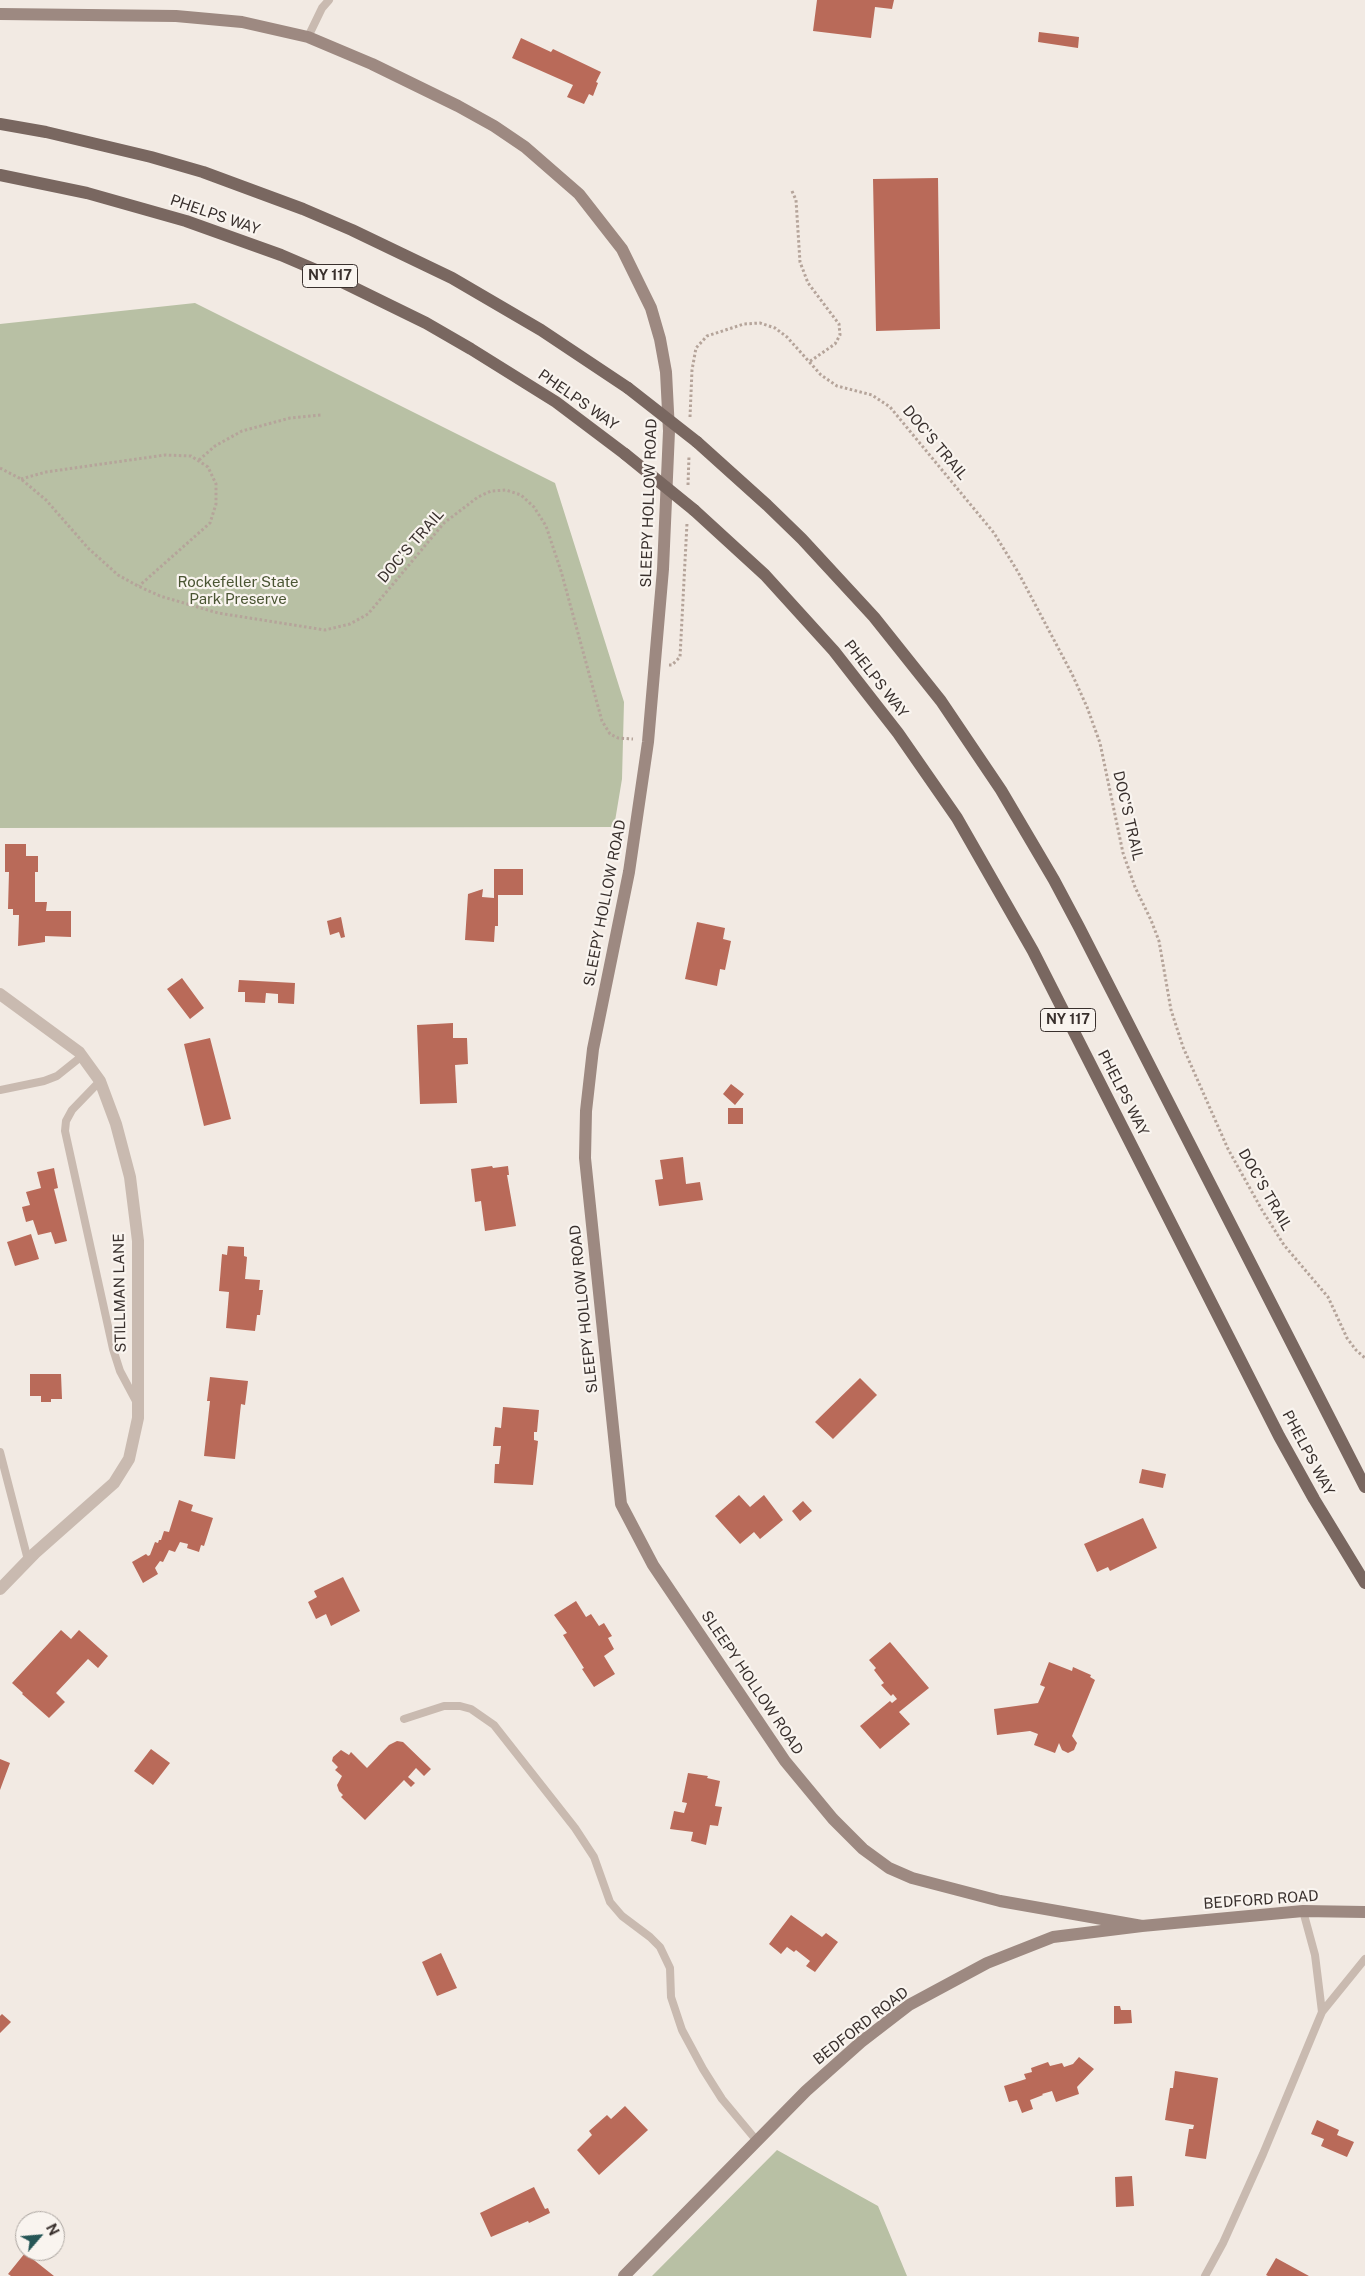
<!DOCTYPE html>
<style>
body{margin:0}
#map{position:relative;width:1365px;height:2276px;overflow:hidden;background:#f2eae3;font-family:"Public Sans",sans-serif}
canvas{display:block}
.north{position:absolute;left:15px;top:2211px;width:50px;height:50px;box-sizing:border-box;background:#f9f4ef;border:1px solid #aca6a1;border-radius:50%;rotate:63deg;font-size:14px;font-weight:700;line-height:20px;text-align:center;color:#39302d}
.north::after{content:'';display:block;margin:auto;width:18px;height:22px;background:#265656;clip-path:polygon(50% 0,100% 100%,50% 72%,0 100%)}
</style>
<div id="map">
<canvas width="1365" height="2276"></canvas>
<div class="north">N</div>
</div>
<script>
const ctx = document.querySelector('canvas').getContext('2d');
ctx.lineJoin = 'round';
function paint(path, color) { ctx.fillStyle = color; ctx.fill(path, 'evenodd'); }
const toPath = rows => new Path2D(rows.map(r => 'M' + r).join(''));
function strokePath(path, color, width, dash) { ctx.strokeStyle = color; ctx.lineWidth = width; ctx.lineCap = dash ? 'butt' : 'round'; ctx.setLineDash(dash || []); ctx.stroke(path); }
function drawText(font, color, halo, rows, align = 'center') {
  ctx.font = font + ' "Public Sans",sans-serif'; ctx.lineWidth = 4.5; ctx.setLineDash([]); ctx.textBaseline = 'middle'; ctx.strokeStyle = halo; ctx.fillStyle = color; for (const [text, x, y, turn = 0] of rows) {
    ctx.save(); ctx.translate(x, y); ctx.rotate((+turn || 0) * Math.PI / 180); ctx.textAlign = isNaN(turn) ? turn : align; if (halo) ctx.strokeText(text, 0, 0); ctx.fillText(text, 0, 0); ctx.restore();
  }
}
paint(toPath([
 [195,303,555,483,624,702,622,779,614,827,0,828,0,324],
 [777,2150,878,2206,907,2276,652,2276]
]), '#b8c0a4');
paint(toPath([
 [817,0,894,0,892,9,875,7,871,38,813,31],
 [1039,32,1079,37,1078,48,1038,42],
 [521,38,551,52,553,49,601,72,596,82,598,83,593,96,589,94,584,104,567,97,573,85,512,58],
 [938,178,940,329,876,331,873,179],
 [5,844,26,844,26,856,38,856,38,872,35,872,35,902,47,902,46,911,71,911,71,937,45,936,45,942,18,946,19,915,13,915,13,909,8,909,9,872,5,872],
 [494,869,523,869,523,895,498,895,498,926,495,926,494,942,465,940,468,894,483,889,482,897,494,898],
 [341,917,345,937,341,938,339,932,330,935,327,921],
 [697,922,725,928,723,939,731,941,725,970,720,969,717,986,685,979],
 [182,978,204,1008,190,1019,167,989],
 [239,980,295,983,294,1004,278,1003,278,994,266,993,265,1003,245,1002,245,992,238,992],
 [453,1023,453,1038,467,1038,468,1064,455,1065,457,1103,420,1104,417,1025],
 [210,1038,231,1119,204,1126,184,1044],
 [731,1084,744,1094,735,1105,723,1094],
 [728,1108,743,1108,743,1124,728,1124],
 [683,1157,686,1184,700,1182,703,1200,659,1206,655,1180,663,1179,660,1160],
 [492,1166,493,1168,508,1166,509,1175,507,1175,516,1226,485,1231,481,1201,475,1202,471,1169],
 [54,1168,58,1188,54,1189,67,1241,55,1244,51,1232,38,1235,33,1220,26,1222,22,1207,30,1205,26,1192,41,1188,37,1172],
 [31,1234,39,1259,15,1266,7,1242],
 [228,1246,244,1247,244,1256,247,1257,245,1279,260,1280,259,1290,263,1290,260,1315,257,1315,255,1331,226,1328,229,1292,219,1291,222,1254,227,1255],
 [30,1374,61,1374,62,1399,51,1399,51,1402,41,1402,41,1396,30,1396],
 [210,1377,248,1381,245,1405,241,1404,235,1459,204,1456,210,1401,207,1401],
 [860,1378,877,1395,833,1439,815,1422],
 [503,1407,539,1410,537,1432,534,1432,534,1440,538,1441,533,1485,494,1483,495,1464,499,1464,501,1446,493,1446,495,1427,501,1428],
 [1142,1469,1166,1474,1163,1488,1139,1483],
 [739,1495,750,1507,764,1495,783,1520,760,1539,754,1532,740,1544,715,1516],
 [179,1500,193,1505,191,1511,213,1518,204,1546,201,1545,199,1552,187,1548,188,1544,180,1542,175,1552,169,1550,163,1562,160,1561,155,1568,158,1574,143,1583,132,1562,146,1554,148,1556,150,1555,155,1542,158,1543,159,1540,161,1540,164,1531,169,1532],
 [803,1501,812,1511,800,1521,792,1511],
 [1143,1518,1157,1548,1110,1571,1108,1567,1097,1572,1084,1544],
 [343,1577,360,1611,331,1626,326,1614,316,1619,308,1602,317,1597,314,1591],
 [576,1601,586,1617,591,1614,599,1626,604,1623,612,1636,608,1638,614,1649,604,1656,615,1674,594,1687,582,1669,584,1668,563,1635,567,1633,554,1615],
 [61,1630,71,1639,79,1630,108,1656,98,1668,88,1659,56,1693,65,1702,49,1718,22,1694,23,1693,12,1683],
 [890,1642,929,1688,899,1712,910,1724,880,1749,860,1726,890,1701,892,1703,897,1699,893,1694,891,1696,881,1685,884,1683,874,1670,876,1668,869,1660],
 [1049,1662,1072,1671,1073,1667,1091,1675,1090,1677,1095,1680,1072,1736,1077,1743,1074,1750,1068,1753,1062,1750,1059,1743,1055,1753,1034,1745,1038,1734,1030,1731,997,1735,994,1709,1038,1703,1045,1687,1040,1685],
 [397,1741,403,1742,431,1769,424,1776,416,1768,408,1777,415,1783,411,1787,404,1780,365,1820,341,1797,343,1795,339,1791,337,1785,342,1776,335,1770,338,1767,332,1761,333,1757,341,1750,349,1755,351,1752,367,1768,389,1745],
 [151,1749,170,1763,153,1785,134,1771],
 [0,1759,10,1763,0,1790],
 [688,1773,708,1776,707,1778,720,1781,715,1806,722,1807,718,1826,710,1825,706,1845,691,1841,693,1832,670,1829,674,1811,684,1813,687,1803,682,1802],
 [791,1915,822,1937,826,1933,838,1942,815,1972,806,1966,810,1961,796,1950,794,1952,787,1947,781,1954,769,1944],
 [441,1953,457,1988,437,1996,422,1962],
 [1114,2006,1120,2006,1121,2010,1131,2010,1132,2023,1114,2024],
 [2,2014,11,2022,0,2033,0,2016],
 [1079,2057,1094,2069,1077,2087,1079,2094,1056,2102,1052,2091,1042,2094,1043,2095,1030,2100,1033,2109,1022,2113,1017,2100,1009,2102,1004,2086,1026,2079,1024,2074,1032,2072,1031,2068,1048,2062,1050,2066,1062,2063,1064,2067,1073,2064],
 [1175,2071,1218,2078,1206,2159,1185,2156,1189,2129,1193,2129,1194,2125,1165,2120,1170,2088,1173,2088],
 [625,2106,648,2130,599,2175,577,2150,592,2135,589,2131,607,2115,611,2119],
 [1317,2120,1339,2130,1337,2135,1354,2142,1347,2157,1321,2146,1324,2139,1311,2134],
 [1132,2176,1134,2206,1116,2207,1115,2177],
 [534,2187,545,2209,548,2208,550,2213,529,2223,528,2221,491,2237,480,2213],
 [25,2253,54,2276,11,2276,8,2274],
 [1276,2258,1309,2276,1268,2276,1266,2275]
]), '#b96a59');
strokePath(toPath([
 [792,191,796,200,800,262,808,283,839,324,840,335,835,344,809,362],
 [690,417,692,370,696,348,707,336,744,324,760,323,775,328,787,337,821,375,837,386,872,395,890,407,994,533,1018,572,1072,674,1087,707,1100,743,1123,853,1135,887,1151,920,1159,941,1171,1010,1183,1047,1228,1149,1262,1210,1284,1245,1328,1297,1347,1338,1356,1350,1365,1358],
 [199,460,215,446,242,431,290,418,321,415],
 [0,468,21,479,46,500,88,548,118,575,138,586,160,596,218,613,325,630,350,624,368,614,444,523,478,497,491,491,506,490,521,495,534,507,546,526,561,571,602,721,610,734,618,738,633,739],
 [21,479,46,472,165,455,191,456,208,467,216,484,216,504,210,523,139,586],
 [688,485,689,456],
 [669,665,672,665,680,657,687,523]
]), '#b5a49a', 3, [2.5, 2.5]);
strokePath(toPath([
 [308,37,322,8,329,0],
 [100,1081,72,1110,66,1121,65,1131,113,1349,120,1371,136,1401],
 [0,1090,44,1081,57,1076,82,1056],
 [0,1452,28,1560],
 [404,1719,444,1706,460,1706,471,1709,494,1725,575,1828,594,1857,610,1902,622,1916,650,1937,660,1947,670,1968,671,1997,682,2030,703,2069,722,2099,757,2141],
 [1322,2012,1365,1959],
 [1205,2276,1223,2243,1263,2154,1322,2012,1315,1955,1303,1911]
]), '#c9bab0', 8);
strokePath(toPath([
 [0,994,79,1052,100,1081,116,1124,130,1177,138,1241,138,1418,129,1459,114,1483,35,1553,0,1589]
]), '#c9bab0', 12);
strokePath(toPath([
 [0,14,176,16,242,22,308,37,372,64,458,106,494,126,525,147,579,194,622,249,651,308,660,339,666,372,669,431,663,569,648,742,629,872,593,1049,586,1111,585,1158,621,1504,653,1565,785,1761,833,1819,863,1849,889,1868,912,1878,1000,1901,1142,1926],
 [624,2276,806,2091,861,2042,909,2005,987,1963,1053,1937,1142,1926,1303,1911,1365,1912]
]), '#9d8981', 12);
strokePath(toPath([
 [0,124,46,132,151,157,203,172,303,209,352,230,452,278,541,330,628,388],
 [0,175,87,193,186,221,281,255,330,276,426,323,471,349,556,402,625,454],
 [697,442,767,505,802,539,874,617,941,701,1001,790,1054,880,1079,927,1365,1487],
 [694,510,765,575,834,651,898,733,957,818,1033,951,1279,1436,1314,1499,1365,1583]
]), '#796760', 12);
strokePath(toPath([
 [628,388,697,442],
 [625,454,694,510]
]), '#796760', 12);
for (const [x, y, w] of [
 [330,276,55],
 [1068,1020,55]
]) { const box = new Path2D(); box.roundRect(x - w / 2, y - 11.5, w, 23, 4); ctx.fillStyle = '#f9f4ef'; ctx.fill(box); strokePath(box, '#39302d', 1); }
drawText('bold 14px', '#39302d', null, [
 ["NY 117",330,276],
 ["NY 117",1068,1020]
]);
drawText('15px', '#39302d', '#f9f4ef', [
 ["PHELPS WAY",215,215,19],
 ["PHELPS WAY",578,400,35],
 ["DOC'S TRAIL",935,443,50],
 ["SLEEPY HOLLOW ROAD",649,503,-88],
 ["DOC'S TRAIL",411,546,-49],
 ["PHELPS WAY",876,679,52],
 ["DOC'S TRAIL",1128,816,77],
 ["SLEEPY HOLLOW ROAD",605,903,-79],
 ["PHELPS WAY",1123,1093,63],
 ["DOC'S TRAIL",1265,1190,60],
 ["STILLMAN LANE",120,1293,-91],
 ["SLEEPY HOLLOW ROAD",584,1309,-96],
 ["PHELPS WAY",1308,1453,62],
 ["SLEEPY HOLLOW ROAD",752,1683,56],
 ["BEDFORD ROAD",1261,1900,-4],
 ["BEDFORD ROAD",861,2026,-38]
]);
drawText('15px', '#4a5533', '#f9f4ef', [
 ["Rockefeller State",238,582],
 ["Park Preserve",238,599]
]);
</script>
